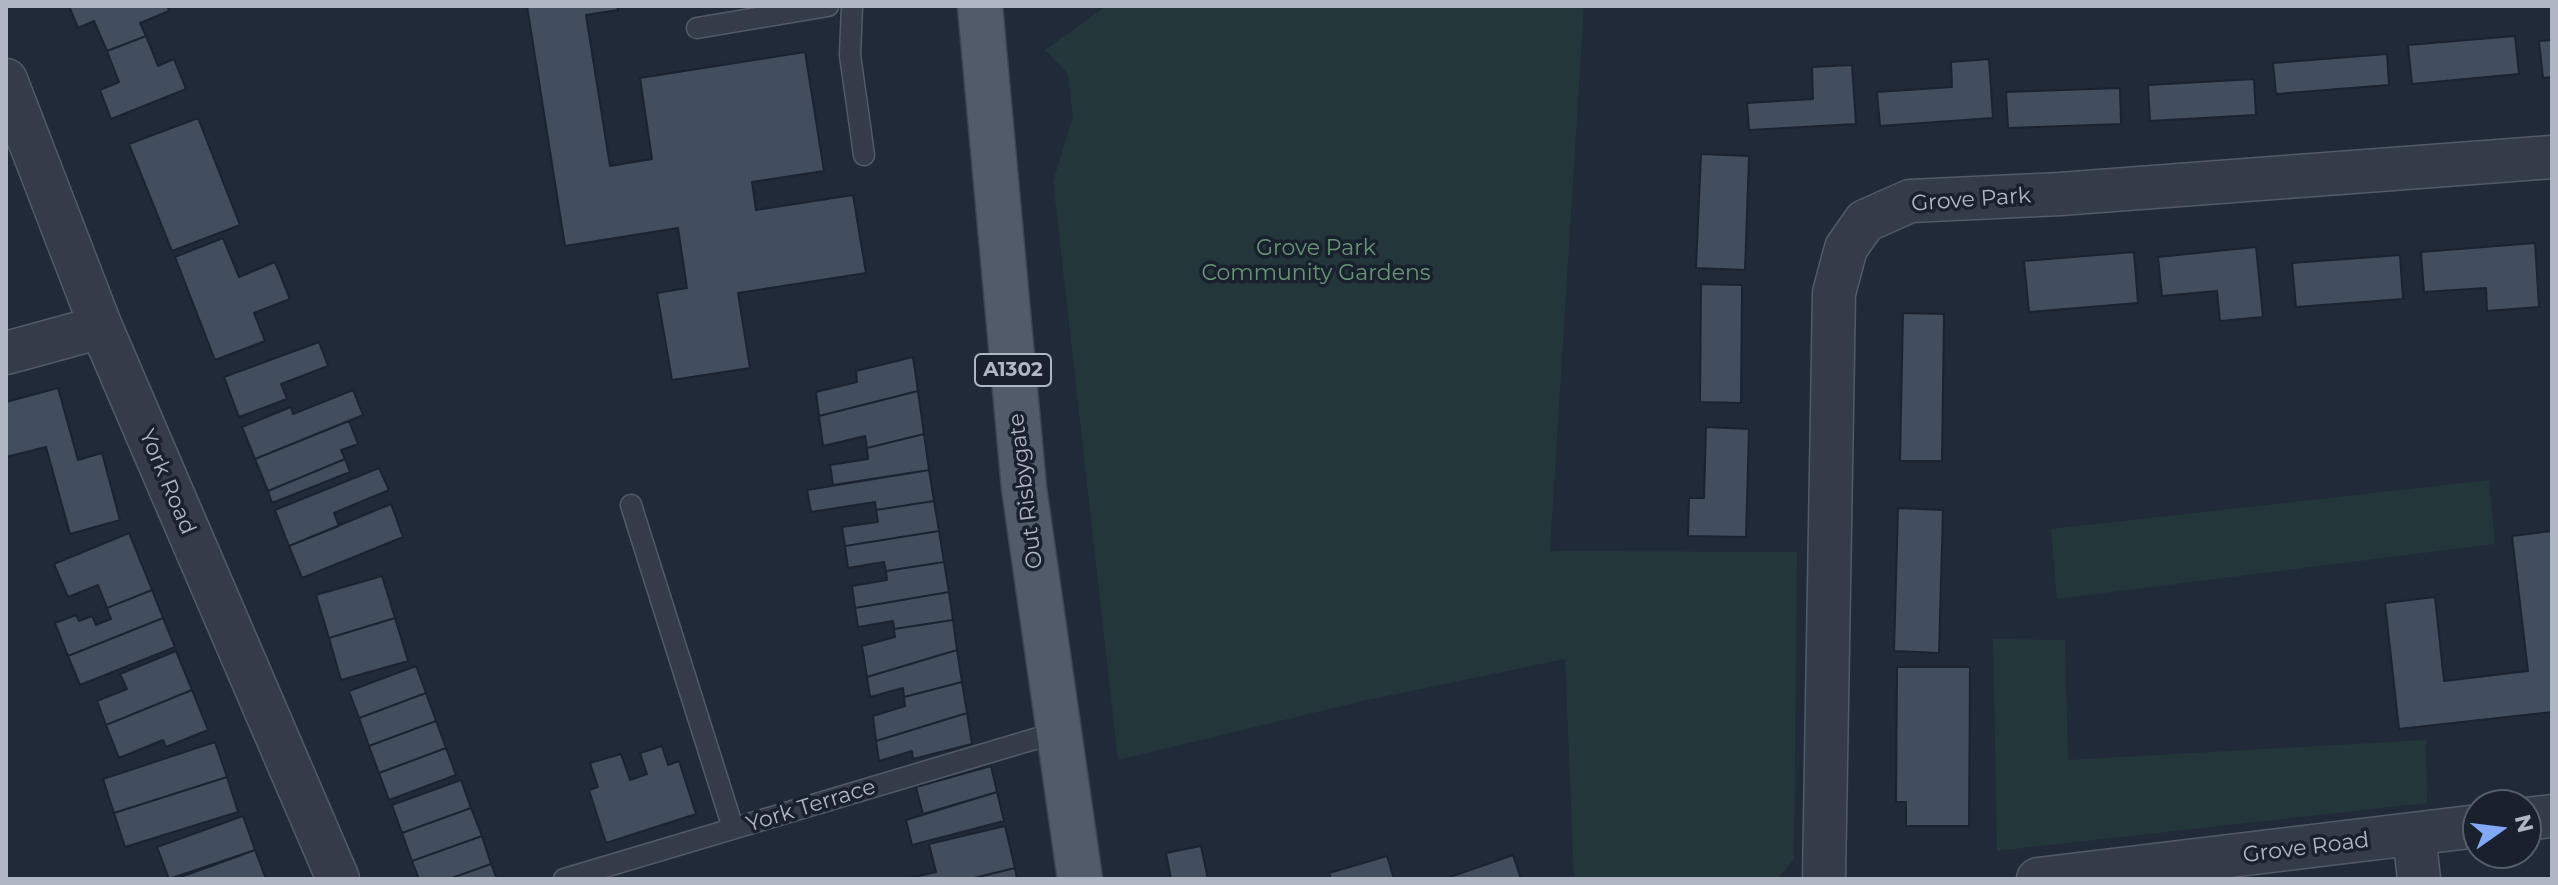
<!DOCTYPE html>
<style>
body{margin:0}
#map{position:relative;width:2558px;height:885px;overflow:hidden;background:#212a39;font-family:Montserrat,sans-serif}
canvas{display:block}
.frame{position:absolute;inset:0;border:8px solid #afb7c5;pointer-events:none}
.north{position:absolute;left:2462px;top:789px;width:80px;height:80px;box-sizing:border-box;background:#1a212e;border:2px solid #565d6a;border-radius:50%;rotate:76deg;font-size:22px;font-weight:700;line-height:32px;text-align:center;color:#afb7c5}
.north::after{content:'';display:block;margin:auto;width:28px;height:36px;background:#82a9f7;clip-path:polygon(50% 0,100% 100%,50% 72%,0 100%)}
</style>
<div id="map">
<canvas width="2558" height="885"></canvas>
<div class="frame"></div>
<div class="north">N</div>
</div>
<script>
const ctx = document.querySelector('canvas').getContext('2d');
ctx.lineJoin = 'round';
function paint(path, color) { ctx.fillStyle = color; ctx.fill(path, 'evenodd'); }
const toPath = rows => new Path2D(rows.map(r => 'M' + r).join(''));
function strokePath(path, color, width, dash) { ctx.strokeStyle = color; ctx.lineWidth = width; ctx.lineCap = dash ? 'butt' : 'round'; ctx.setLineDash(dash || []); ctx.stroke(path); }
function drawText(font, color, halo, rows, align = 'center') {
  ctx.font = font + ' Montserrat,sans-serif'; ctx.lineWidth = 7; ctx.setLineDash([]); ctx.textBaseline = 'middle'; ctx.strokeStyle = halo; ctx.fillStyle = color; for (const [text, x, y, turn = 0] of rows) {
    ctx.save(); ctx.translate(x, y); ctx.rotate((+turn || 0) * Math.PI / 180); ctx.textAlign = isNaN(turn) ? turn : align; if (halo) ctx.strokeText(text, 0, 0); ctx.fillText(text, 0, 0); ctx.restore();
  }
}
paint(toPath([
 [1106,6,1584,6,1550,551,1797,552,1794,859,1778,878,1574,879,1565,659,1363,701,1118,760,1053,181,1073,117,1068,74,1045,50],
 [2489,480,2495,544,2057,599,2051,529],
 [1993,639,2065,640,2068,760,2426,740,2427,803,1997,851]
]), '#23363a');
const building = toPath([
 [69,6,167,6,169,11,140,23,146,36,107,51,94,21,78,28,69,6],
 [527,6,617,6,618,10,586,15,610,166,652,159,640,78,805,52,824,171,752,182,756,210,853,195,866,273,738,293,750,368,672,380,657,293,687,288,678,228,565,246,527,6],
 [146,36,158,66,174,59,186,89,111,119,100,90,119,82,107,51,146,36],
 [2515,36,2519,74,2412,84,2408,45,2515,36],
 [2552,40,2552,77,2543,78,2539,41,2552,40],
 [2387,54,2389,85,2276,94,2273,63,2387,54],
 [1989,59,1993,118,1880,126,1877,92,1952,87,1951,62,1989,59],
 [1852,65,1856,124,1749,130,1747,103,1813,99,1812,67,1852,65],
 [2254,79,2256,115,2150,121,2148,85,2254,79],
 [2120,88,2121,124,2008,128,2006,92,2120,88],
 [198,118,240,225,172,251,129,144,198,118],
 [1701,154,1749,156,1745,270,1696,268,1701,154],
 [223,238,239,277,275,262,290,299,254,313,265,341,215,360,175,257,223,238],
 [2535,243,2539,307,2487,311,2486,288,2424,292,2421,252,2535,243],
 [2256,247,2263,317,2220,321,2217,291,2162,296,2158,257,2256,247],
 [2134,252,2138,303,2029,312,2024,261,2134,252],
 [2400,255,2403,299,2296,307,2292,263,2400,255],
 [1701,284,1742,285,1741,403,1700,402,1701,284],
 [1903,313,1944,314,1942,461,1900,461,1903,313],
 [319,342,328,366,281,384,287,399,239,417,224,377,319,342],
 [913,357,918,391,819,416,816,392,857,382,856,371,913,357],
 [58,388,78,460,102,453,120,520,70,534,46,447,6,457,6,402,58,388],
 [353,390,363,415,255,459,242,427,291,407,293,414,353,390],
 [918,391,924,434,867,448,865,436,823,446,819,416,918,391],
 [349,421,358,444,341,450,345,459,268,491,255,459,349,421],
 [1706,427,1749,429,1746,537,1688,536,1689,498,1704,498,1706,427],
 [924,434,929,470,833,485,830,465,868,459,867,448,924,434],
 [345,459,350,472,272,503,268,491,345,459],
 [379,468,389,490,334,513,339,526,289,546,275,510,379,468],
 [929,470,934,501,876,510,875,502,811,512,807,490,929,470],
 [934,501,939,531,845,546,842,527,878,522,876,510,934,501],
 [391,504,403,537,302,578,289,546,391,504],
 [1898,508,1943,510,1939,653,1894,651,1898,508],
 [939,531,944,562,886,571,884,562,848,568,845,546,939,531],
 [2552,531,2552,712,2399,729,2385,603,2435,597,2444,681,2528,671,2512,536,2552,531],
 [129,533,152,590,107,608,98,585,68,597,54,564,129,533],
 [944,562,949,592,855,608,852,586,887,580,886,571,944,562],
 [382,576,395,618,329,638,316,595,382,576],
 [152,590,163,618,68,656,55,623,76,615,79,621,92,616,96,625,111,619,107,608,152,590],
 [949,592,953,620,894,629,893,621,858,627,855,608,949,592],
 [163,618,175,647,80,685,68,656,163,618],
 [395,618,408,661,341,680,329,638,395,618],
 [953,620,957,650,867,677,862,646,895,637,894,629,953,620],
 [957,650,962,682,904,697,903,688,870,697,867,677,957,650],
 [176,651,192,690,106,725,97,701,127,689,120,674,176,651],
 [416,666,426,693,359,718,349,691,416,666],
 [1897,667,1970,667,1969,826,1906,826,1906,802,1896,802,1897,667],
 [962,682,967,713,876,741,873,716,905,706,904,697,962,682],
 [192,690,208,730,166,747,163,740,119,758,106,725,192,690],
 [426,693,436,721,369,746,359,718,426,693],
 [967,713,972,744,913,759,912,751,879,761,876,741,967,713],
 [436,721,446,748,379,773,369,746,436,721],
 [215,742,227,777,114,813,103,779,215,742],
 [662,746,668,765,679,761,696,814,606,843,589,790,598,787,590,763,621,754,630,780,647,774,640,753,662,746],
 [446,748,456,775,389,800,379,773,446,748],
 [991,766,997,792,923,814,916,787,991,766],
 [227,777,238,812,125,847,114,813,227,777],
 [461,780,471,808,402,833,392,805,461,780],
 [997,792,1004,821,912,845,906,820,997,792],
 [471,808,482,836,412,861,402,833,471,808],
 [243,816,255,850,169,879,157,847,243,816],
 [1005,826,1015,868,970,879,905,879,936,872,929,844,1005,826],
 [482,836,491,864,449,879,419,879,412,861,482,836],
 [1201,846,1208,879,1171,879,1166,853,1201,846],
 [255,850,266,879,175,879,214,865,255,850],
 [1513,855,1521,879,1451,879,1450,877,1513,855],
 [1387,856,1394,879,1331,879,1329,873,1387,856],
 [491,864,497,879,449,879,491,864],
 [1015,868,1017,879,970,879,1015,868]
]);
paint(building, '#424d5e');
strokePath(building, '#1c2330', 2);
const lane = toPath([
 [852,6,850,55,864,155],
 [697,28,828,6],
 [631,505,733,828],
 [564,879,1058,732]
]);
const street = toPath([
 [6,80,101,327,338,879],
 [6,353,101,327],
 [2526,819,2552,816],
 [2414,835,2419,879],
 [1824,879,1834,293,1846,248,1865,221,1910,201,2060,194,2552,157],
 [2038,879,2478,826]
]);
const primary = toPath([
 [980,6,1024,488,1080,879]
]);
strokePath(lane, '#525a67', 23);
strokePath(street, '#525a67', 45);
strokePath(primary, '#3e4552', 47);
strokePath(lane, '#353c49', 20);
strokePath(street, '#353c49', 42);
strokePath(primary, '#525b69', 44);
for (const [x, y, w] of [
 [1013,370,76]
]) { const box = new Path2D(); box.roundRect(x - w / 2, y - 16, w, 32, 6); ctx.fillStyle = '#1a212e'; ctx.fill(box); strokePath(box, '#afb7c5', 2); }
drawText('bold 20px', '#afb7c5', null, [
 ["A1302",1013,370]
]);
drawText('22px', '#afb7c5', '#1a212e', [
 ["Grove Park",1971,200,-4],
 ["York Road",167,482,67],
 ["Out Risbygate",1026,491,-97],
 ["York Terrace",811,806,-17],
 ["Grove Road",2306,848,-7]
]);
drawText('22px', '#679674', '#1a212e', [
 ["Grove Park",1316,249],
 ["Community Gardens",1316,274]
]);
</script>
